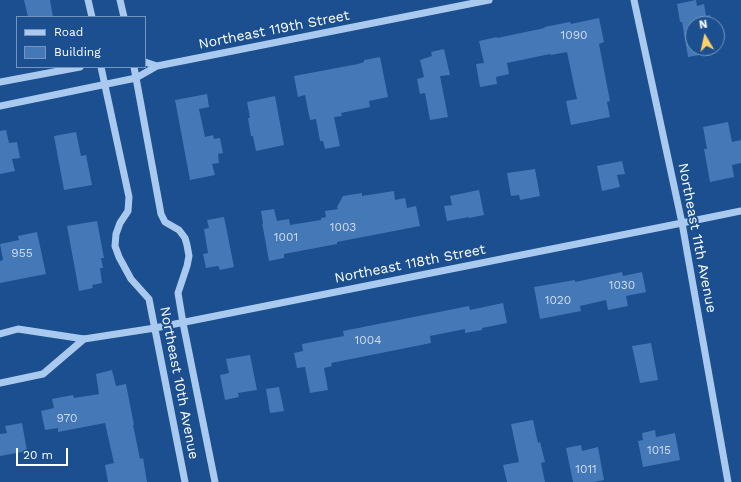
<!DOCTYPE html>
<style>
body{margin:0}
#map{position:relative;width:741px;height:482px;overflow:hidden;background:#1b4f8f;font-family:"Work Sans",sans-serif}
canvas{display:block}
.legend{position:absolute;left:16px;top:16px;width:130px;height:52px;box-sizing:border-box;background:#1b4f8f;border:1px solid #7695bc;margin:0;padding:5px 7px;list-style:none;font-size:12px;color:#fff}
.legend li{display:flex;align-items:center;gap:8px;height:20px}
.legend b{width:20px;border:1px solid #7695bc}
.north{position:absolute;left:685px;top:16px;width:40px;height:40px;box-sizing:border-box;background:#1b4f8f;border:1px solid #7695bc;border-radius:50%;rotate:351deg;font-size:11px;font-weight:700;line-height:16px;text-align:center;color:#fff}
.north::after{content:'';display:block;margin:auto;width:14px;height:18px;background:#ffd166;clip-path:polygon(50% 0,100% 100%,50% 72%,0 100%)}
.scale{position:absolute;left:16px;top:448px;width:52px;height:18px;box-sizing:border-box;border:2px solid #fff;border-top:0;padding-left:5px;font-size:12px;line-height:14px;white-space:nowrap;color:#fff;-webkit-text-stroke:3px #1b4f8f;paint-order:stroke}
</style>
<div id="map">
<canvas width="741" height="482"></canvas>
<ul class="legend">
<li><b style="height:5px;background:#a9c9ee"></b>Road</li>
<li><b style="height:11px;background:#4478b7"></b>Building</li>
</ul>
<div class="north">N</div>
<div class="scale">20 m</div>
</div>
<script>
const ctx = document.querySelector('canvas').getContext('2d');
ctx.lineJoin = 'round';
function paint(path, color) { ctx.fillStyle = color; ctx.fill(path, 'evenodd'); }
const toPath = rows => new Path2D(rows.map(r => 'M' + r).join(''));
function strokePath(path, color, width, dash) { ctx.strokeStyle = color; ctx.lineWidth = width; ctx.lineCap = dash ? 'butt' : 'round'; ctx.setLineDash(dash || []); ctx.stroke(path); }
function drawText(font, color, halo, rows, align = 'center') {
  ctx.font = font + ' "Work Sans",sans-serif'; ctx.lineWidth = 4; ctx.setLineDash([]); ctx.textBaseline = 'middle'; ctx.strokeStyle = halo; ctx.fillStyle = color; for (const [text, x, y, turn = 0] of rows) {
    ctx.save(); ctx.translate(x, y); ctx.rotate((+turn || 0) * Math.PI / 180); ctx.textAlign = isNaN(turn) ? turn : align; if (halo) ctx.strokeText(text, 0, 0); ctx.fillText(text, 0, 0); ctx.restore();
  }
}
paint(toPath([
 [24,0,50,0,53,17,28,17],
 [696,0,697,6,704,4,706,16,710,15,712,24,693,24,693,48,716,48,717,52,688,57,682,22,680,22,677,4],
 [599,18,604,42,599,44,610,101,607,102,610,117,571,125,566,101,577,99,567,52,551,55,550,54,507,63,509,74,496,77,497,84,480,87,476,64,484,63,479,41,497,37,497,38,545,28,544,27,570,22,571,24],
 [444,49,450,75,440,76,448,117,430,120,425,93,420,94,417,79,424,77,420,60,432,56,431,52],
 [380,57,388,97,369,101,370,107,341,113,342,116,334,117,340,146,325,149,323,141,320,141,316,119,310,120,305,95,298,97,294,76,358,64,364,62,364,60],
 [207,94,209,107,199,109,205,137,213,135,214,139,220,138,223,153,218,154,219,163,212,164,215,175,190,180,175,100],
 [275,96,284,145,256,151,253,136,251,136,248,118,250,118,247,102],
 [728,122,732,142,741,140,741,163,732,165,734,177,710,182,704,149,707,149,703,127],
 [6,130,9,143,17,142,20,158,12,159,15,171,0,174,0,131],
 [76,132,81,156,86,155,92,185,64,190,54,136],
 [622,161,625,174,617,175,620,187,602,191,597,166],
 [535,169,540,196,520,200,519,195,511,196,507,173],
 [479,190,484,215,469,218,469,217,447,221,444,206,452,205,450,196],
 [394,191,395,200,405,198,407,208,416,206,420,226,337,242,337,244,284,254,284,258,269,261,263,228,262,224,263,224,261,211,274,209,277,221,289,219,290,225,321,220,321,218,326,217,325,211,338,209,337,207,343,196,362,193,362,196],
 [224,217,234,267,220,270,218,266,206,268,203,254,208,253,204,229,209,228,207,220],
 [97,221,104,258,101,258,103,268,100,268,102,283,92,285,93,288,79,291,67,226],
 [37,232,46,274,0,283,0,261,3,260,0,244,19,240,18,236],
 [622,272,623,276,642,272,646,292,626,296,628,306,608,310,606,300,580,306,581,311,540,319,534,287,575,280,575,282],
 [503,303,507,323,482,328,482,330,465,333,465,329,430,336,431,343,331,363,332,366,324,368,328,390,310,393,305,367,297,368,294,353,303,351,302,344,344,336,343,331,469,306,470,310],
 [651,343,658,380,640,383,632,346],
 [250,355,257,390,238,393,239,397,225,400,220,375,229,373,226,359],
 [112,370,116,386,126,384,134,425,133,425,140,459,143,458,147,482,108,482,105,465,114,463,105,423,58,432,58,428,45,430,41,411,54,408,52,399,73,395,74,398,99,394,96,374],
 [279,387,284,411,270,413,266,389],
 [533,420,538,443,540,442,545,462,541,463,545,482,507,482,503,465,519,462,511,424],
 [22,423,27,451,0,456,0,434,7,433,5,426],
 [655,430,656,437,675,433,680,460,643,467,638,441,643,440,642,433],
 [581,445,582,451,598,447,604,480,594,482,573,482,566,448]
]), '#4478b7');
strokePath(toPath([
 [88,0,92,17],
 [120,0,124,17],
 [634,0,682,223,728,482],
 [145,62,157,66],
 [101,67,129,197,128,211,120,223,116,234,115,246,119,257,131,279,149,299,185,482],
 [134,67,161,214,165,222,179,230,185,238,187,245,189,256,187,266,178,293,183,323,215,482],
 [0,82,80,67],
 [0,106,136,78,157,66,489,0],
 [0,334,18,329,84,339,155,328,682,223,741,211],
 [0,383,43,374,84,339]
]), '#a9c9ee', 7);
drawText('12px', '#d0dded', null, [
 ["1090",574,35],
 ["1003",343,227],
 ["1001",286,237],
 ["955",22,253],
 ["1030",622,285],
 ["1020",558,300],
 ["1004",368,340],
 ["970",67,418],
 ["1015",659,450],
 ["1011",586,469]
]);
drawText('14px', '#fff', '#1b4f8f', [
 ["Northeast 119th Street",274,30,-11],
 ["Northeast 11th Avenue",697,238,79],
 ["Northeast 118th Street",410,264,-11],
 ["Northeast 10th Avenue",179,383,79]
]);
</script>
